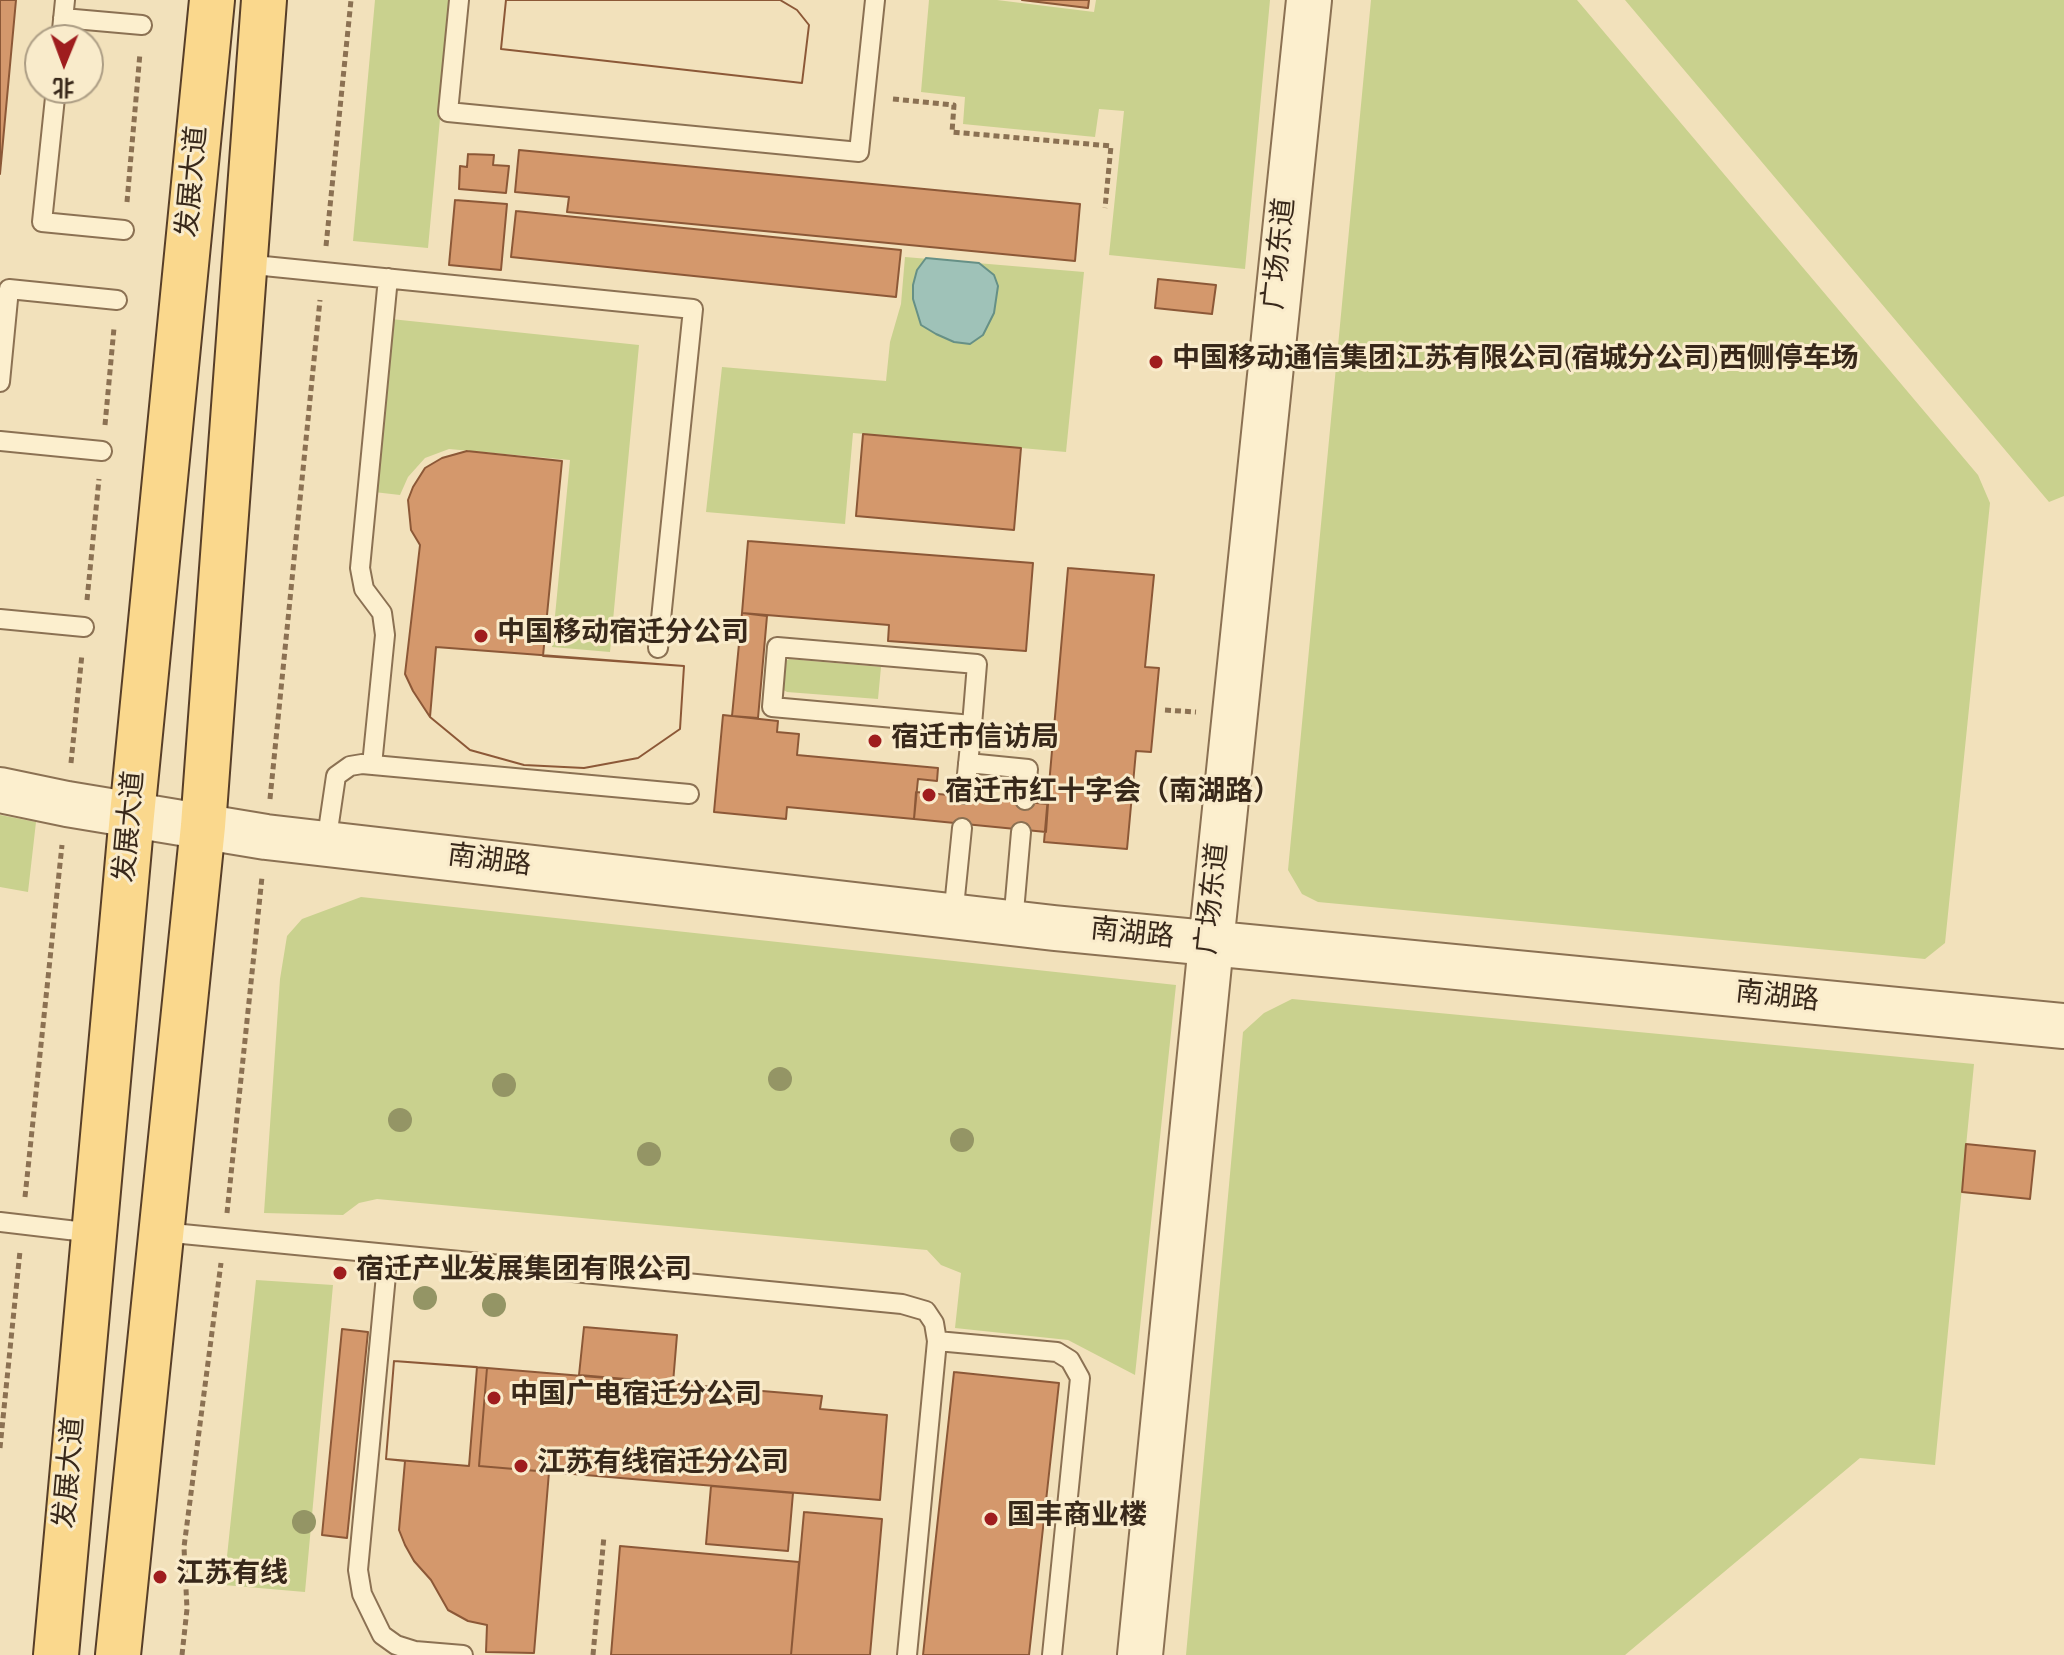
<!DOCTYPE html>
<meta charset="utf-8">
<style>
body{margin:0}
#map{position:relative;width:2064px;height:1655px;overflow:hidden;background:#f2e1bb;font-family:Spectral,"Noto Sans SC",serif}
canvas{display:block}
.north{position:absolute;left:24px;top:24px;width:80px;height:80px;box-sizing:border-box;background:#f9ebcb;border:2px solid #ac9d84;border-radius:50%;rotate:181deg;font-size:22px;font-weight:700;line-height:32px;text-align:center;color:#38281a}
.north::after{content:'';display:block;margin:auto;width:28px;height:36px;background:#9f1d1e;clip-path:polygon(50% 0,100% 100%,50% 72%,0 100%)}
</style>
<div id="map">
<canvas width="2064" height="1655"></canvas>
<div class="north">北</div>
</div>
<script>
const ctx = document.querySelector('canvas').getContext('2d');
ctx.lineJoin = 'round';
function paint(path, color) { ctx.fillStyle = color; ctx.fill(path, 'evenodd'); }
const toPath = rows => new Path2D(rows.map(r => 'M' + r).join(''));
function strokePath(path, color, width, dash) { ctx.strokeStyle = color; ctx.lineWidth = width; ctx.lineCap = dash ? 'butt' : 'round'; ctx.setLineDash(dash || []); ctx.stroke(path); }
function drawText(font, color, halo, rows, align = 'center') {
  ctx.font = font + ' Spectral,"Noto Sans SC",serif'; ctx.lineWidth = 6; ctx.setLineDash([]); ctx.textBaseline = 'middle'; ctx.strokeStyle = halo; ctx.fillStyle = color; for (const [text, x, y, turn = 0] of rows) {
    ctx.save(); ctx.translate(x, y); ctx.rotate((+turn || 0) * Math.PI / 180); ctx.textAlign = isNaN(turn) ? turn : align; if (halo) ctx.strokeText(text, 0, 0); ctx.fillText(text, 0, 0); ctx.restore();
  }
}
paint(toPath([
 [375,0,451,0,428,248,353,241],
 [929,0,997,0,1094,12,1096,0,1270,0,1245,269,1109,255,1124,111,1099,109,1095,137,963,124,965,97,921,92],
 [1371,0,1577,0,1978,475,1990,503,1945,943,1925,959,1318,902,1302,894,1288,870],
 [1625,0,2064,0,2064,496,2049,502],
 [905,257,1084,272,1066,452,853,433,845,524,706,512,722,367,886,381,890,342,901,304],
 [391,319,639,345,610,652,552,647,570,460,449,449,425,458,408,477,400,495,374,492],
 [789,659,881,667,878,699,787,692,780,688,783,663],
 [0,815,36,822,28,892,0,887],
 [361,897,1176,985,1135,1375,1068,1340,955,1328,961,1273,941,1265,927,1250,377,1199,359,1203,343,1215,264,1213,280,979,287,936,302,919],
 [1292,999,1974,1064,1935,1465,1860,1458,1625,1655,1186,1655,1243,1032,1264,1013],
 [256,1280,333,1285,305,1592,224,1585]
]), '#c9d18e');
const water = toPath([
 [926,258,979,263,994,275,998,286,994,313,983,335,970,344,954,342,936,334,921,325,913,299,913,285,917,270,926,258]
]);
paint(water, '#9fc2b8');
strokePath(water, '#669086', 2);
const building = toPath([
 [0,0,16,0,0,174,0,0],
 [506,0,780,0,797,10,809,25,802,83,501,49,506,0],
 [506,0,780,0,797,10,809,25,802,83,501,49,506,0],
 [1022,0,1089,0,1088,8,1022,0],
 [519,150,1080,204,1075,261,567,212,569,197,515,192,519,150],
 [468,154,494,155,493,165,509,166,506,193,459,189,460,166,467,167,468,154],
 [455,200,507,204,501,270,449,265,455,200],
 [516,211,901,250,896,297,511,257,516,211],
 [1158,279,1216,285,1212,314,1155,308,1158,279],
 [863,434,1021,448,1014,530,856,516,863,434],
 [467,451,562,461,543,656,684,666,680,729,638,758,584,768,524,765,470,750,430,717,413,691,405,674,420,545,411,530,408,500,413,487,425,468,442,458,467,451],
 [748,541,1033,563,1026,651,888,641,889,625,742,613,748,541],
 [1068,568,1154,575,1145,667,1159,668,1151,752,1136,751,1127,849,1044,842,1068,568],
 [742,613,767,616,758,718,732,716,742,613],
 [436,647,684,666,680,729,638,758,584,768,524,765,470,750,430,717,436,647],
 [723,715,778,721,777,732,799,734,797,755,938,768,937,781,918,779,914,819,787,807,786,819,714,812,723,715],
 [916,792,1048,804,1046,832,914,819,916,792],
 [1966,1144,2035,1151,2030,1199,1962,1192,1966,1144],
 [584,1327,677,1335,673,1383,579,1375,584,1327],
 [342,1329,368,1332,347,1538,322,1535,342,1329],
 [394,1361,487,1368,479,1466,549,1472,534,1653,486,1652,487,1625,468,1621,448,1610,431,1580,414,1561,405,1545,399,1530,405,1461,386,1459,394,1361],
 [394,1361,477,1367,469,1466,386,1459,394,1361],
 [487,1368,822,1396,820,1409,887,1415,880,1500,479,1466,487,1368],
 [954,1372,1059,1383,1029,1655,923,1655,954,1372],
 [711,1486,793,1493,788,1551,706,1544,711,1486],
 [804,1512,882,1519,870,1655,791,1655,804,1512],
 [620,1546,799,1562,791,1655,611,1655,620,1546]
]);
paint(building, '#d4986c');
strokePath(building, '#8c5837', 2);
const service = toPath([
 [459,0,448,112,859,152,875,0],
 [63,18,142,25],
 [61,40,65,0],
 [56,88,42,222,124,230],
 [244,264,693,309,658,648],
 [0,382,9,289,117,300],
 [0,441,102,451],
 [0,619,84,627],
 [968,763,1028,769,1025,800],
 [372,765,385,635,382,613,364,589,360,568,388,278],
 [965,794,972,725,772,707,777,647,977,664,972,725],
 [326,844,336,776,350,766,362,764,689,794],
 [953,917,962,828],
 [1013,923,1021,832],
 [0,1222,94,1233],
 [162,1232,902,1304,926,1311,934,1323,937,1341,907,1655],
 [388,1254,358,1570,362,1594,382,1635,396,1645,415,1651,463,1655],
 [937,1341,1057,1352,1070,1360,1080,1378,1052,1655]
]);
const tertiary = toPath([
 [0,790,67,804,266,837,1054,928,2064,1026],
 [1140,1655,1211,944,1309,0]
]);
const primary = toPath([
 [56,1655,132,815,212,0],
 [118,1655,203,826,264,0]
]);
strokePath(service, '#8b7153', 22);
strokePath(tertiary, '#8b7153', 48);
strokePath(primary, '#573e28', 48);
strokePath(toPath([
 [893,99,954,105,952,132,1111,146,1105,208],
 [127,202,140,53],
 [326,246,351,0],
 [105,425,114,328],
 [87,600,99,479],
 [1165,710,1196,712],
 [71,763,82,654],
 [270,799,320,300],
 [25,1197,62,845],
 [227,1213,262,877],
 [0,1448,20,1251],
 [182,1655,187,1609,184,1547,221,1263],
 [593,1655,604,1536]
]), '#8b7153', 5, [6, 4]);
strokePath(service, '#fcefce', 18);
strokePath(tertiary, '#fcefce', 44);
strokePath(primary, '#fad88d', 44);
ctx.fillStyle = '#949565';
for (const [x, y] of [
 [780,1079],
 [504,1085],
 [400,1120],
 [962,1140],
 [649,1154],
 [425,1298],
 [494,1305],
 [304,1522]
]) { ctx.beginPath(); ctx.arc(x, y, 12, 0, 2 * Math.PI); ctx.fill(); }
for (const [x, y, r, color] of [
 [1156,362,8,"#9f1d1e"],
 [481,636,8,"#9f1d1e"],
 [875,741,8,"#9f1d1e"],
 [929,795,8,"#9f1d1e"],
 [340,1273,8,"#9f1d1e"],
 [494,1398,8,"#9f1d1e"],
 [521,1466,8,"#9f1d1e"],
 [991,1519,8,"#9f1d1e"],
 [160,1577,8,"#9f1d1e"]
]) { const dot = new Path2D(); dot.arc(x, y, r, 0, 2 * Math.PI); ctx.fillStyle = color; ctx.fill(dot); strokePath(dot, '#f9ebcb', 3); }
drawText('28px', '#38281a', '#f9ebcb', [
 ["发展大道",195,182,-85],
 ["广场东道",1282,254,-84],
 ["发展大道",132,827,-85],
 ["南湖路",489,863,7],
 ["广场东道",1215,899,-84],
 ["南湖路",1132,936,6],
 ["南湖路",1777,999,6],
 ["发展大道",72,1473,-85]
]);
drawText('bold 28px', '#38281a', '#f9ebcb', [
 ["中国移动通信集团江苏有限公司(宿城分公司)西侧停车场",1172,362],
 ["中国移动宿迁分公司",497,636],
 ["宿迁市信访局",891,741],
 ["宿迁市红十字会（南湖路）",945,795],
 ["宿迁产业发展集团有限公司",356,1273],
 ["中国广电宿迁分公司",510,1398],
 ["江苏有线宿迁分公司",537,1466],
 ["国丰商业楼",1007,1519],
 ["江苏有线",176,1577]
], 'left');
</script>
